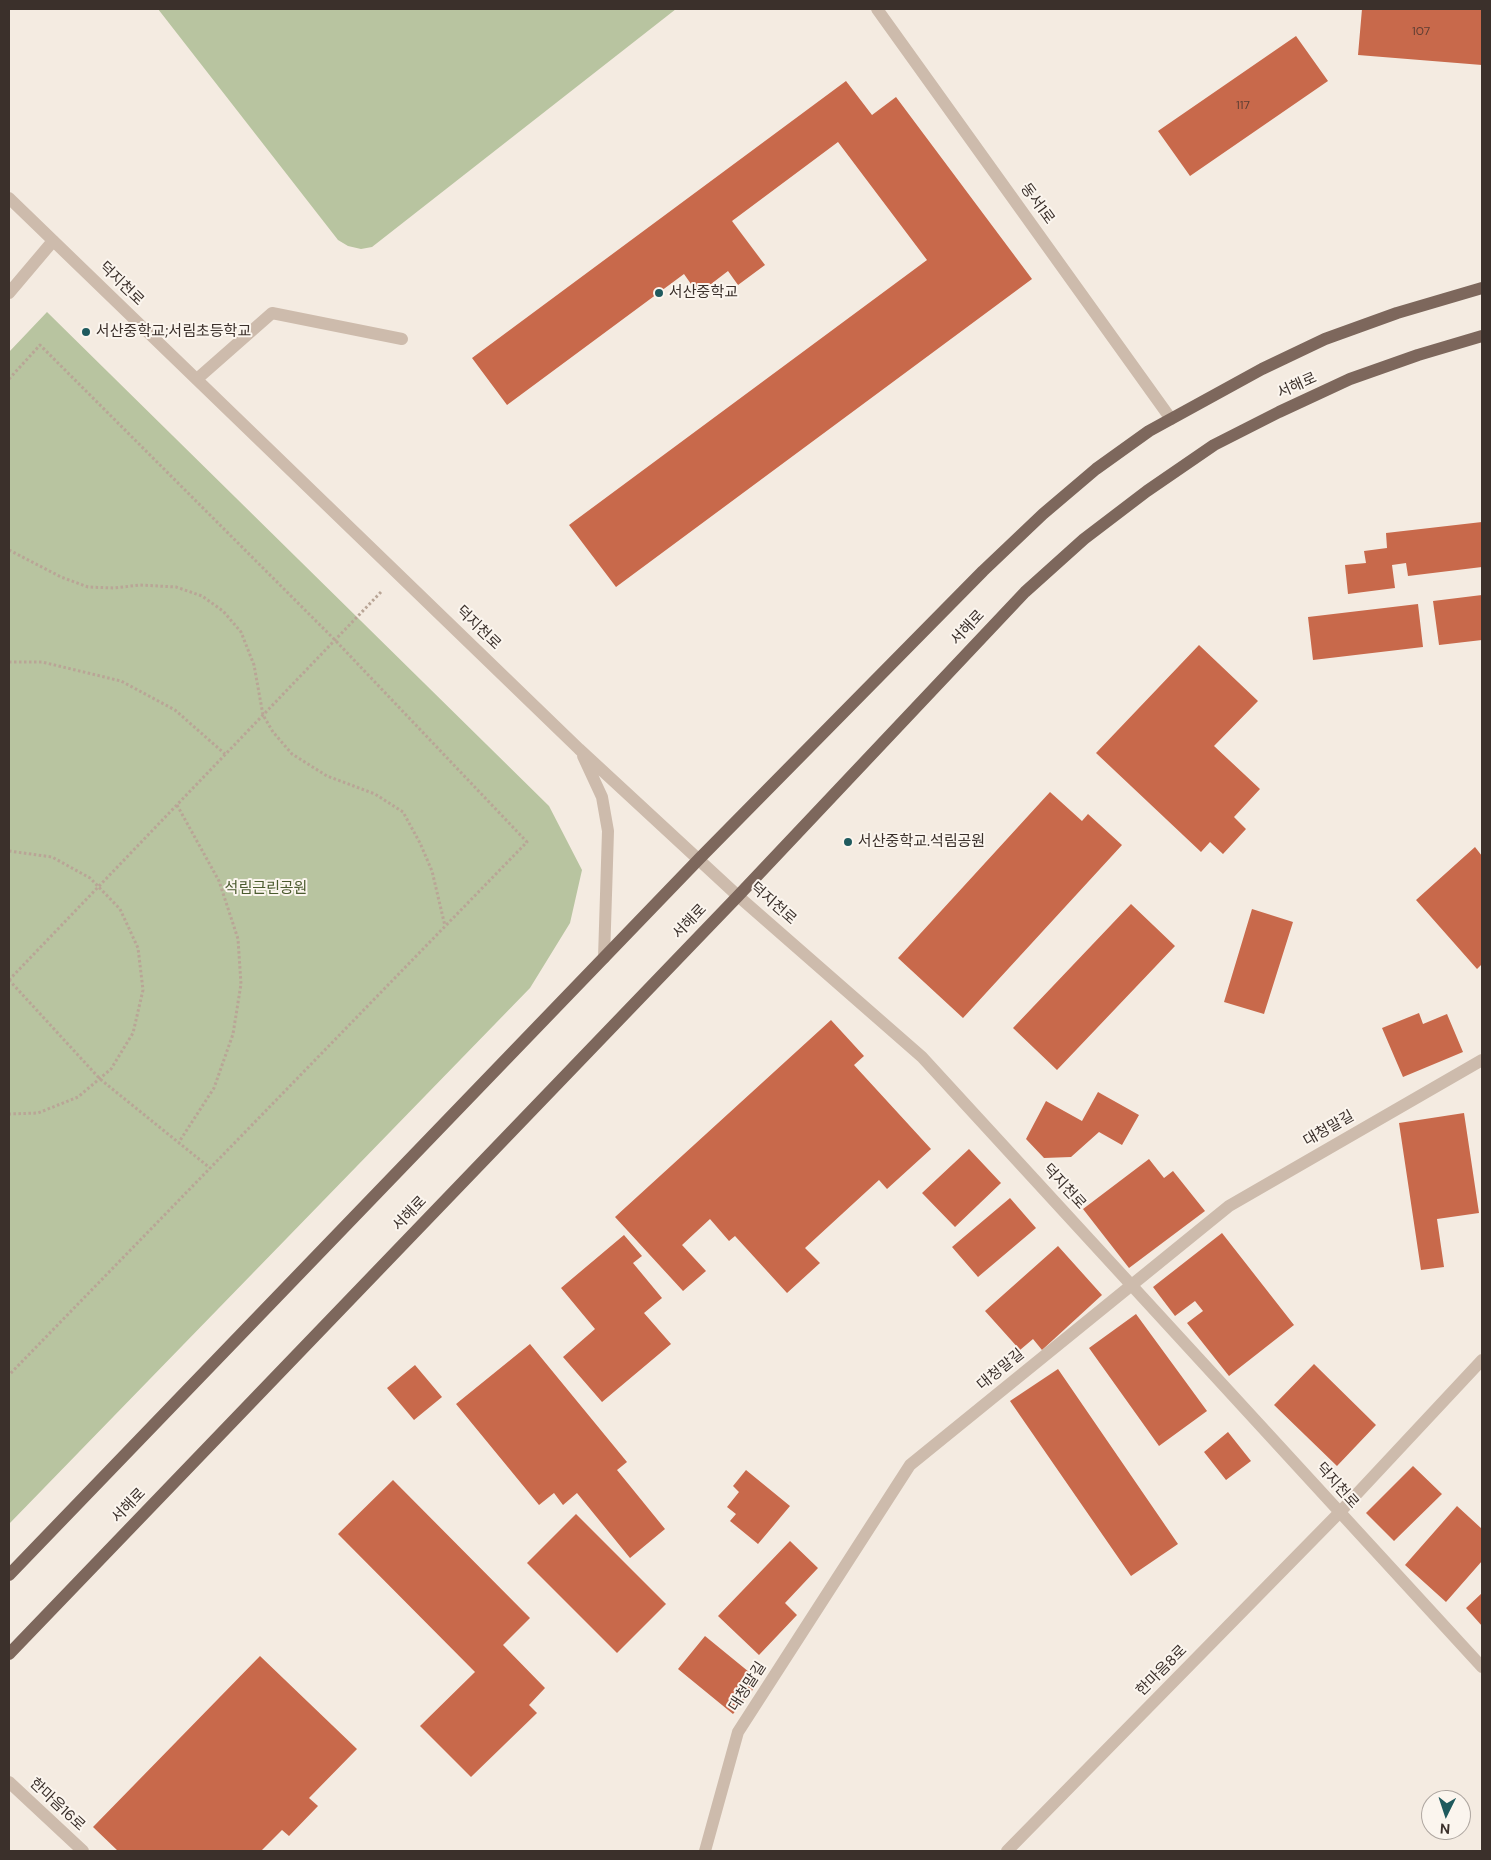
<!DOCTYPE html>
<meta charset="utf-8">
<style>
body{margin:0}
#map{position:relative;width:1491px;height:1860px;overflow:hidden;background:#f4ebe1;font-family:"DM Sans",sans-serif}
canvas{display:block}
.frame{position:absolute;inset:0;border:10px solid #3b302b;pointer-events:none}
.north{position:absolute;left:1421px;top:1790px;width:50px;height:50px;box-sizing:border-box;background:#fbf5ee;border:1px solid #aea6a0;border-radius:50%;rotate:184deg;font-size:14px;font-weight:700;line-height:20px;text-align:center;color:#3b302b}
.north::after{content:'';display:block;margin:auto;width:18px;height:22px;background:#1f5a5e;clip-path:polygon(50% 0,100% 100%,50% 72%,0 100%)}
</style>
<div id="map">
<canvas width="1491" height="1860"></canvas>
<div class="frame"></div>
<div class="north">N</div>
</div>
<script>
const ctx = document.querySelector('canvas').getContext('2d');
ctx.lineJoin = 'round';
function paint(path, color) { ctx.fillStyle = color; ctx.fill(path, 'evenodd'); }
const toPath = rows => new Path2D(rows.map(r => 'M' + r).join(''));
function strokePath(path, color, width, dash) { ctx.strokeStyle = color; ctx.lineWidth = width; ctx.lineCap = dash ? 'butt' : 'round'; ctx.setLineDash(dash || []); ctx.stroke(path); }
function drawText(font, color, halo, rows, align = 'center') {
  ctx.font = font + ' "DM Sans","Noto Sans KR",sans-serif'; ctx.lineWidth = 4; ctx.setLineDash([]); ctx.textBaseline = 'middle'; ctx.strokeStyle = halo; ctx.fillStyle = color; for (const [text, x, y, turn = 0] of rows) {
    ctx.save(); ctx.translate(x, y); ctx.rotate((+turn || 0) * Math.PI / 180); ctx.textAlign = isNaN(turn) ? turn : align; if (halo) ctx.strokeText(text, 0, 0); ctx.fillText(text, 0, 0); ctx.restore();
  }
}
paint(toPath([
 [158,9,676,9,372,247,361,249,348,246,338,240],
 [47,312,549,806,582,870,570,923,530,988,9,1524,9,352]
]), '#b8c4a0');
paint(toPath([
 [1362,9,1482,9,1482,65,1358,55],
 [1296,36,1328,81,1190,176,1158,131],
 [846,81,872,115,896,97,1032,279,616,587,569,525,927,260,838,142,732,221,765,265,738,285,728,271,698,294,684,274,507,405,472,358],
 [1482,522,1482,567,1408,576,1406,563,1392,565,1395,588,1348,594,1345,565,1366,563,1364,551,1387,548,1386,533],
 [1482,595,1482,640,1439,645,1433,601],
 [1418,604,1423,647,1313,660,1308,617],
 [1199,645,1258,701,1214,746,1260,789,1234,817,1246,829,1223,854,1210,842,1201,852,1096,753],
 [1050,792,1082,821,1088,814,1122,845,963,1018,898,958],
 [1475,847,1482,856,1482,964,1477,969,1416,900],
 [1131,904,1175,946,1057,1070,1013,1028],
 [1252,909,1293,922,1264,1014,1224,1002],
 [1419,1013,1423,1024,1447,1014,1463,1052,1403,1077,1382,1028],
 [831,1020,864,1056,854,1065,931,1149,887,1189,879,1180,805,1248,820,1263,787,1293,735,1236,729,1241,710,1219,682,1245,706,1271,683,1291,615,1217],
 [1098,1092,1139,1115,1122,1145,1099,1132,1071,1157,1044,1158,1026,1139,1046,1101,1082,1121],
 [1464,1113,1479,1213,1437,1219,1444,1267,1421,1270,1399,1123],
 [969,1149,1001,1183,955,1227,922,1193],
 [1149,1159,1164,1178,1173,1171,1205,1211,1129,1268,1083,1209],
 [1010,1198,1036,1228,978,1277,952,1247],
 [1222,1233,1294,1325,1229,1376,1187,1323,1203,1311,1195,1301,1175,1316,1153,1287],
 [624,1235,642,1256,633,1263,662,1298,644,1313,671,1344,602,1402,563,1357,595,1329,561,1288],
 [1058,1246,1102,1295,1042,1350,1033,1339,1020,1350,985,1311],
 [1136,1314,1207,1411,1159,1446,1089,1348],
 [530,1344,627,1462,617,1470,665,1529,630,1558,577,1493,563,1505,554,1493,539,1505,456,1404],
 [1314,1364,1376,1425,1337,1466,1274,1405],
 [415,1365,442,1397,414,1420,387,1388],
 [1058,1369,1178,1544,1131,1576,1010,1401],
 [1228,1432,1251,1461,1226,1480,1204,1452],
 [1413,1466,1442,1494,1394,1541,1366,1513],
 [746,1470,790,1506,758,1544,730,1521,736,1514,727,1507,739,1492,733,1486],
 [393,1480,530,1618,503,1645,545,1688,529,1705,537,1713,471,1777,420,1726,475,1672,338,1534],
 [1457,1506,1482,1529,1482,1561,1446,1602,1405,1565],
 [576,1514,666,1604,617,1653,527,1563],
 [790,1541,818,1568,785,1603,797,1615,759,1655,718,1616],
 [1482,1593,1482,1626,1466,1608],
 [705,1636,760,1681,733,1714,678,1669],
 [260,1656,357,1749,309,1798,318,1806,289,1836,282,1830,261,1851,118,1851,93,1827]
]), '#c8694b');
strokePath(toPath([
 [9,379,40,345,335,640,527,842,9,1375],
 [9,550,61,577,88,587,114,588,140,585,176,587,202,596,223,611,241,632,254,665,263,715,273,732,292,754,327,776,375,794,403,812,420,843,432,871,445,926],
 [9,662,42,662,121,681,175,710,225,754],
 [177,805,219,881,238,939,241,984,233,1034,214,1088,179,1142],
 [9,851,52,857,90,878,120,909,138,948,143,990,133,1033,111,1069,78,1097,38,1113,9,1114],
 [9,980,381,592],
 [9,980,100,1079,210,1168]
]), '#b9a596', 3, [2.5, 2.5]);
strokePath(toPath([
 [197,379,272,313,402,339]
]), '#cdbbac', 12);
strokePath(toPath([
 [877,9,1171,419],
 [9,293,53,241],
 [738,896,922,1057,1482,1667],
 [9,1782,83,1851],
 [705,1851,738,1732,910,1465,1229,1206,1482,1060],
 [1007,1851,1339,1513,1482,1360]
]), '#cdbbac', 12);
strokePath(toPath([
 [9,198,579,749,738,896],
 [583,756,602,797,608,831,604,958]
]), '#cdbbac', 12);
strokePath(toPath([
 [9,1575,699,859,983,571,1043,514,1096,469,1149,431,1262,369,1325,339,1397,313,1482,288],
 [9,1654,738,896,1025,592,1084,539,1147,491,1214,445,1279,412,1350,379,1418,355,1482,336]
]), '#7d675c', 12);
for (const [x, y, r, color] of [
 [659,293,5,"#1f5a5e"],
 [86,332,5,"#1f5a5e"],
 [848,842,5,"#1f5a5e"]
]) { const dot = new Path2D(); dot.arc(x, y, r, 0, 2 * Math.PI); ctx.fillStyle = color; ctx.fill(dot); strokePath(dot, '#fbf5ee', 2); }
drawText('12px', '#5e3e33', null, [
 ["107",1421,32],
 ["117",1243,106]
]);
drawText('15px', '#3b302b', '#fbf5ee', [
 ["동서1로",1037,204,54],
 ["덕지천로",121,284,44],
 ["서해로",1297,386,-24],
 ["덕지천로",478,628,44],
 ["서해로",968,628,-47],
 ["덕지천로",773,904,41],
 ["서해로",690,922,-46],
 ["대청말길",1329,1129,-30],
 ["덕지천로",1064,1187,47],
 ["서해로",410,1214,-46],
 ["대청말길",1001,1370,-39],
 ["덕지천로",1337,1486,48],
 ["서해로",129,1506,-46],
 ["한마음8로",1162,1671,-45],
 ["대청말길",748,1687,-57],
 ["한마음16로",57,1805,43]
]);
drawText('15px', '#3b302b', '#fbf5ee', [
 ["서산중학교",669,293],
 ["서산중학교;서림초등학교",96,332],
 ["서산중학교.석림공원",858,842]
], 'left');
drawText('15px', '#4a5a2e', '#fbf5ee', [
 ["석림근린공원",266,889]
]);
</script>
